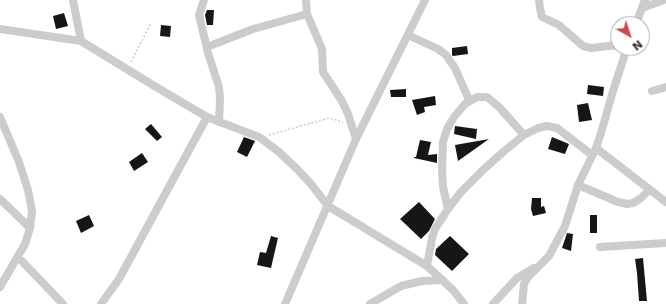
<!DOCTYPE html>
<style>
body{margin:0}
#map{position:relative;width:666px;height:304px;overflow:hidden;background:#fff;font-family:"DejaVu Sans",sans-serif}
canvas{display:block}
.north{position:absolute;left:610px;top:16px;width:40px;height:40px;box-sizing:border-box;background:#fff;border:1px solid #acacac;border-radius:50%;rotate:141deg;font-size:11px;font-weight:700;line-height:16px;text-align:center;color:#2f2f2f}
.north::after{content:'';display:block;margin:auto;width:14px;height:18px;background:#d34450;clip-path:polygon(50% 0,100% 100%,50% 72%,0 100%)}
</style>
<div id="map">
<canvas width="666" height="304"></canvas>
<div class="north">N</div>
</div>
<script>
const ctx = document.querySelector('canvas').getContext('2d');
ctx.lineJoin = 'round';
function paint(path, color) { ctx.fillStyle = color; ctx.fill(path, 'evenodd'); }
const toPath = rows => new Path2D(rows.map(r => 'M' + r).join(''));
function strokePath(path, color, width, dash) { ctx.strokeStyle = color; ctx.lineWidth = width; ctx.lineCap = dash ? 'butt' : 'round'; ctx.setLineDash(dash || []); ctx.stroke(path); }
paint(toPath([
 [207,10,214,10,213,25,207,25,205,15],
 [64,13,68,26,56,29,53,16],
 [161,25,171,26,170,37,160,36],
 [467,46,468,54,453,56,452,55,452,48],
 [588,85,604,87,603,96,587,94],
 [406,89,406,97,391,97,390,90],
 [435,96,436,105,424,107,425,112,417,115,412,100],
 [588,103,592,120,579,122,577,105],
 [151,124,162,137,157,141,145,129],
 [455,126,477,129,476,139,454,134],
 [244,137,255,141,247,157,237,152],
 [552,137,569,144,565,154,548,149],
 [489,139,458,161,455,145],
 [420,140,431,142,428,155,437,154,437,163,414,158,414,157,416,157],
 [142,153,148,162,134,171,129,162],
 [532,198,541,198,541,207,544,206,546,213,533,216,531,209],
 [419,202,435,219,429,231,421,239,400,219],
 [89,215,94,226,81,233,76,221],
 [590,215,597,215,597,233,590,233],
 [567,233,573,234,571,251,562,248],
 [271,236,278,238,271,268,257,265,260,252,266,253],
 [450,236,469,254,452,271,435,255,436,249],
 [643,258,647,301,639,301,637,273,635,259]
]), '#161616');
strokePath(toPath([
 [131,62,151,23],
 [269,135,322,120,329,118,343,122]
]), '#ccc', 1.5, [2, 2]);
strokePath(toPath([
 [73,0,81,41],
 [204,0,199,15,208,53,219,87,220,99,219,122],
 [306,0,307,14,322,49,323,72,342,101,348,114,356,139],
 [539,0,540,8,542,17,559,25,583,46,591,48,618,45],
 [642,8,664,0],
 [636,24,645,0],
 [0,29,81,41,156,87,207,117,259,137,279,152,297,169,311,184,328,206,427,266,453,290,464,304],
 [408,35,438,49,446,55,455,68,469,100],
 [207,47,253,29,307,14],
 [652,91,666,87],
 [0,117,19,162,28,190,32,211,30,228,25,244,0,287],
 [596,148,666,202],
 [578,185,618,202,627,204,633,203,641,198,649,190],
 [0,199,30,228],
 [448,209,443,187,442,170,443,142,447,129,454,117,465,104,477,97,487,97,499,107,524,135],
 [600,247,666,243],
 [18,257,63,304],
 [427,266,432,238,435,229,448,209,461,192,483,170,503,152,524,135,538,128,547,126,557,128,592,155],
 [101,304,119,279,207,117],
 [285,304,356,139,425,0],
 [370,304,401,286,422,281,443,280],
 [493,304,517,278,534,268],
 [522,304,524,284,528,277,549,256,565,226,578,185,596,148,601,133,613,91,627,48]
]), '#ccc', 8);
</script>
